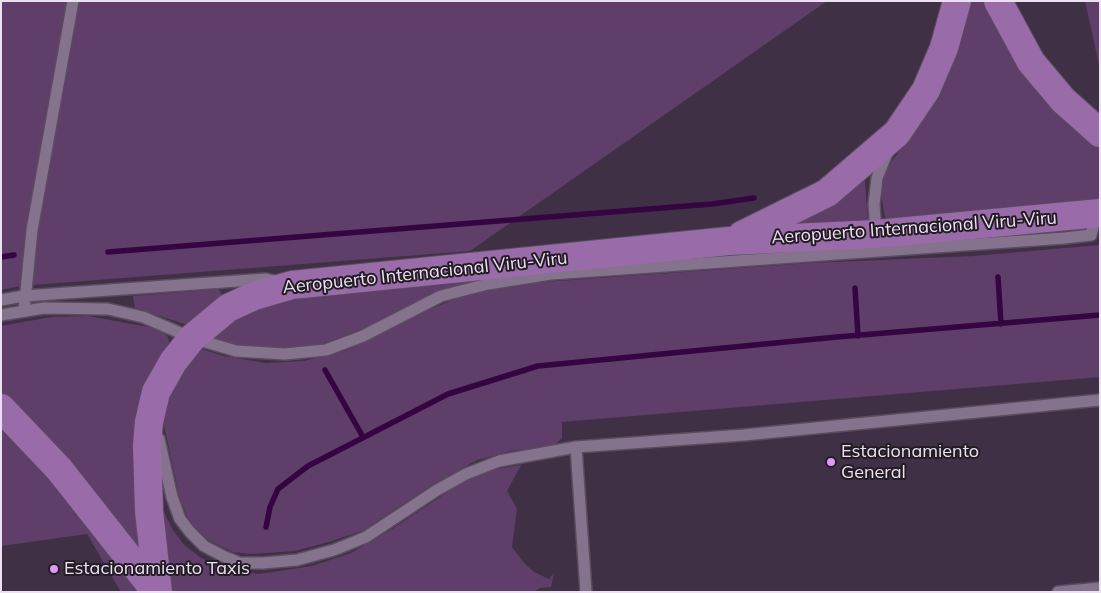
<!DOCTYPE html>
<style>
body{margin:0}
#map{position:relative;width:1101px;height:593px;overflow:hidden;background:#403046;font-family:Mulish,sans-serif}
canvas{display:block}
.frame{position:absolute;inset:0;border:2px solid #ece1f0;pointer-events:none}
</style>
<div id="map">
<canvas width="1101" height="593"></canvas>
<div class="frame"></div>
</div>
<script>
const ctx = document.querySelector('canvas').getContext('2d');
ctx.lineJoin = 'round';
function paint(path, color) { ctx.fillStyle = color; ctx.fill(path, 'evenodd'); }
const toPath = rows => new Path2D(rows.map(r => 'M' + r).join(''));
function strokePath(path, color, width, dash) { ctx.strokeStyle = color; ctx.lineWidth = width; ctx.lineCap = dash ? 'butt' : 'round'; ctx.setLineDash(dash || []); ctx.stroke(path); }
function drawText(font, color, halo, rows, align = 'center') {
  ctx.font = font + ' Mulish,sans-serif'; ctx.lineWidth = 4; ctx.setLineDash([]); ctx.textBaseline = 'middle'; ctx.strokeStyle = halo; ctx.fillStyle = color; for (const [text, x, y, turn = 0] of rows) {
    ctx.save(); ctx.translate(x, y); ctx.rotate((+turn || 0) * Math.PI / 180); ctx.textAlign = isNaN(turn) ? turn : align; if (halo) ctx.strokeText(text, 0, 0); ctx.fillText(text, 0, 0); ctx.restore();
  }
}
paint(toPath([
 [1,1,827,1,470,251,20,286,1,290],
 [963,1,989,1,1100,146,1100,199,1092,206,891,223,885,218,881,193,884,177,890,164,913,132],
 [1085,1,1100,1,1100,69],
 [855,179,865,181,868,223,782,235,793,220],
 [1100,245,1100,377,562,422,562,438,553,446,510,451,477,460,435,483,364,530,332,541,295,551,251,554,233,552,208,540,190,523,179,496,163,420,174,376,196,347,223,356,266,363,304,361,347,350,413,316,468,294,530,283,810,263,974,256],
 [501,277,322,344,272,349,223,344,205,339,213,331,277,298],
 [219,289,224,300,191,326,135,308,133,296],
 [88,316,159,329,168,337,170,349,155,371,148,592,121,592,87,534,1,546,1,326,51,317],
 [521,465,507,491,517,509,512,547,525,564,534,572,549,579,554,573,551,587,540,588,534,592,169,592,158,501,173,530,184,545,200,557,219,568,259,574,312,566,351,553,392,529,467,479,492,470]
]), '#5f3e6a');
strokePath(toPath([
 [108,252,712,204,754,198],
 [1,257,14,255],
 [998,277,1001,324],
 [855,288,858,336],
 [325,370,363,437],
 [266,527,270,507,278,489,308,466,448,394,538,366,837,337,1100,315]
]), '#340541', 5.5);
const service = toPath([
 [876,235,874,204,877,178,888,151],
 [1,300,24,296,266,279,275,281],
 [24,311,32,230,73,1],
 [1,315,44,308,108,309,143,317,192,338,236,351,285,354,326,350,363,336,441,296,488,284,551,274,1065,238,1091,235,1096,213],
 [159,439,172,497,180,519,190,532,204,546,223,556,240,563,263,563,297,560,334,550,366,537,437,490,466,474,499,461,576,447,744,435,1100,400],
 [576,447,586,592],
 [1058,592,1100,588]
]);
const primary = toPath([
 [998,1,1031,62,1063,100,1100,133],
 [742,235,827,193,897,133,926,90,944,48,957,1],
 [1,408,59,469,156,592],
 [158,592,149,511,147,445,149,422,156,392,173,362,192,338,228,308,254,296,292,285,729,241,876,234,1100,213]
]);
strokePath(service, '#5a4c5f', 14);
strokePath(primary, '#5a4c5f', 30);
strokePath(service, '#85728c', 11);
strokePath(primary, '#9a6ba9', 28);
for (const [x, y, r, color] of [
 [831,462,5,"#dd99f4"],
 [54,569,5,"#dd99f4"]
]) { const dot = new Path2D(); dot.arc(x, y, r, 0, 2 * Math.PI); ctx.fillStyle = color; ctx.fill(dot); strokePath(dot, '#231b25', 2); }
drawText('18px', '#ece1f0', '#231b25', [
 ["Aeropuerto Internacional Viru-Viru",914,228,-4],
 ["Aeropuerto Internacional Viru-Viru",425,273,-6]
]);
drawText('18px', '#ece1f0', '#231b25', [
 ["Estacionamiento",841,452],
 ["General",841,473],
 ["Estacionamiento Taxis",64,569]
], 'left');
</script>
